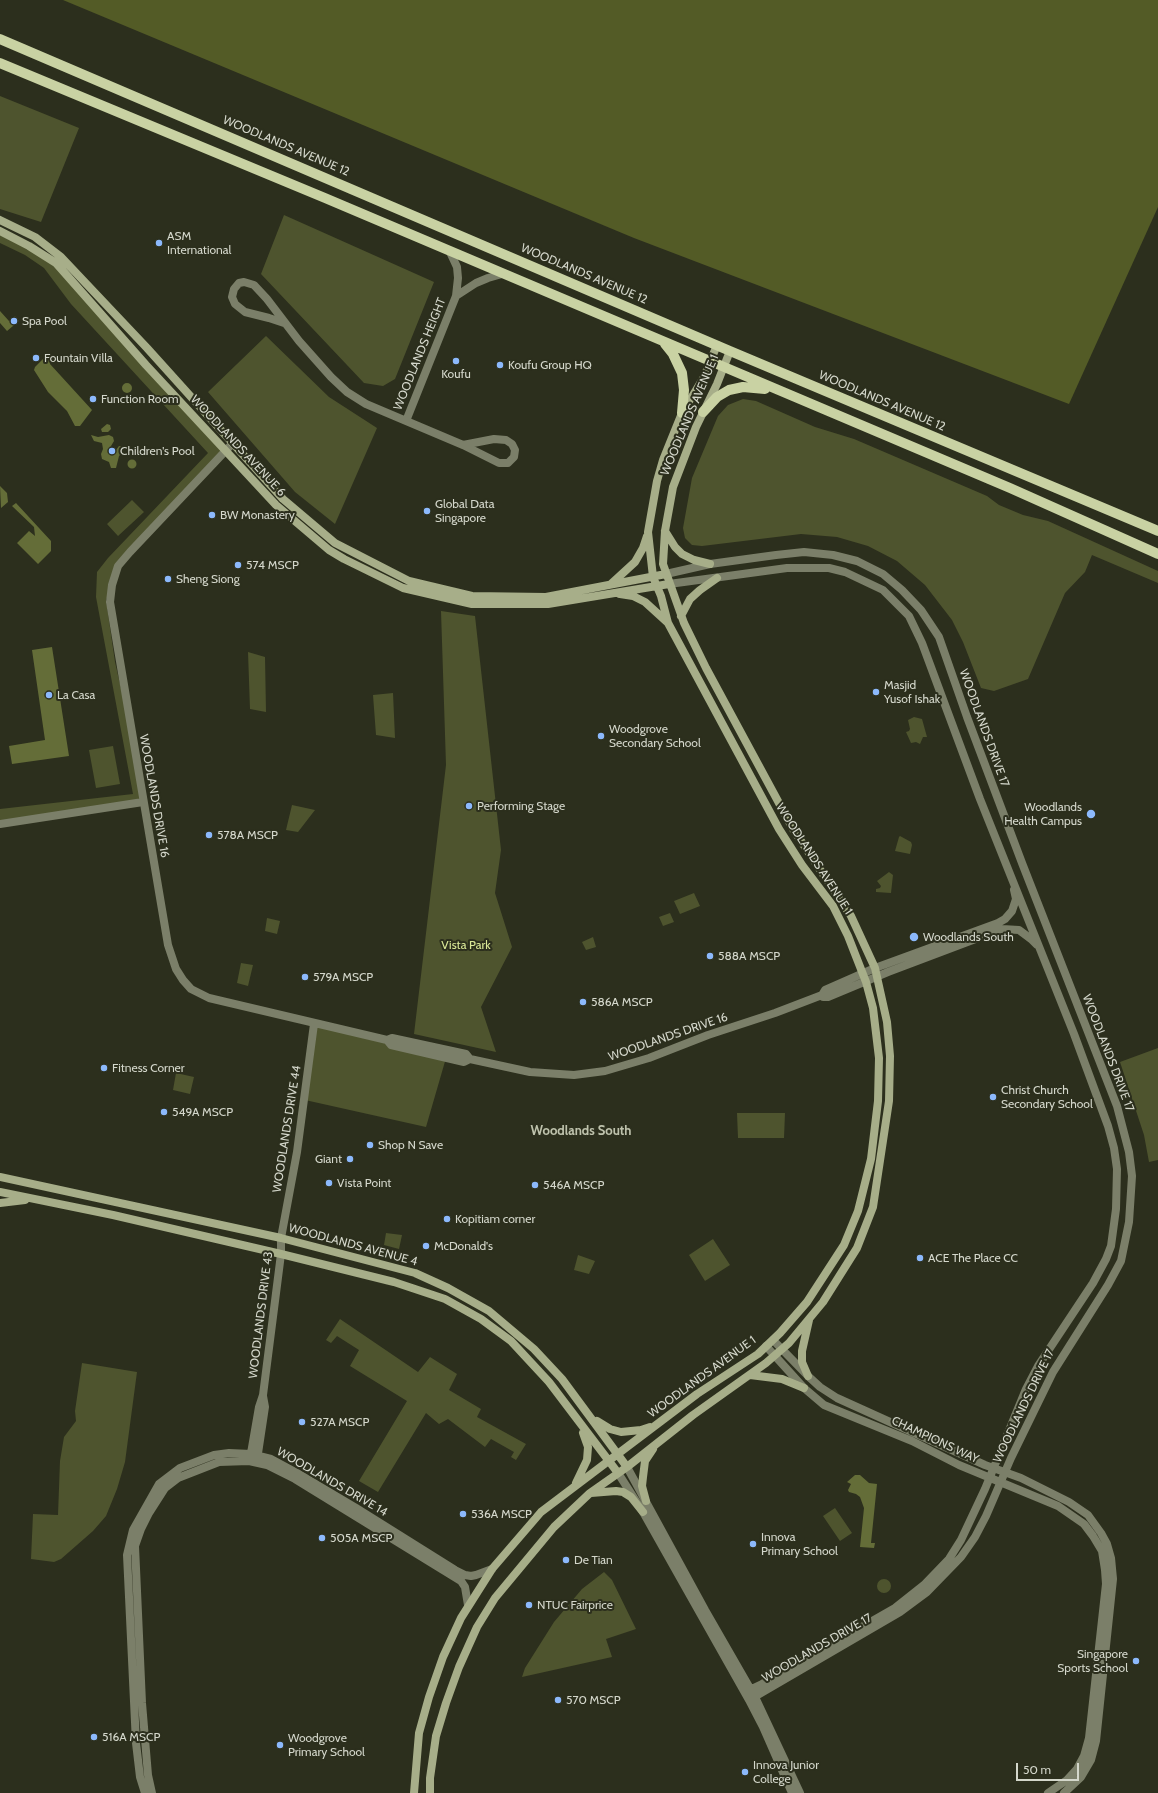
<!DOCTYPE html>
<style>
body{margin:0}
#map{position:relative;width:1158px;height:1793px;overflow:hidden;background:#2c2f1d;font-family:Cabin,sans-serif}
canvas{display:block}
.scale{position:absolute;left:1016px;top:1763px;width:63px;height:18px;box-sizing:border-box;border:2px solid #d4d7cb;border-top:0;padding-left:5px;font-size:12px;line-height:14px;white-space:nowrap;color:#d4d7cb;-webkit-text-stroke:3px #2c2f1d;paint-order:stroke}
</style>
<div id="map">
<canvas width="1158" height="1793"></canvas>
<div class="scale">50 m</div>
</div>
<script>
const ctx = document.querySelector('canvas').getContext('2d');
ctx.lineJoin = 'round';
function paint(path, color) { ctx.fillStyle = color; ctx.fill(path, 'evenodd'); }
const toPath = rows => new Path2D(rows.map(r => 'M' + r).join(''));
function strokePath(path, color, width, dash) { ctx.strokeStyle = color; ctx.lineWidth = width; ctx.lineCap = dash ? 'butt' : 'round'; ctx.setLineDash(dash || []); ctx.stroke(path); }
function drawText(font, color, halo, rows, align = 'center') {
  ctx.font = font + ' Cabin,sans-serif'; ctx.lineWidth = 4; ctx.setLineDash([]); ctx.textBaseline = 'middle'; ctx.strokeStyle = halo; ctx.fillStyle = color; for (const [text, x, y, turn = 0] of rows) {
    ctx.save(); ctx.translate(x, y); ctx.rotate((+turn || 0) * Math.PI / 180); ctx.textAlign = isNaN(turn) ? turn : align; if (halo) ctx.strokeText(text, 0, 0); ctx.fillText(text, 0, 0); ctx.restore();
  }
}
paint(toPath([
 [0,96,79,128,41,222,0,209],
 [284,215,434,282,395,379,383,386,364,383,261,274],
 [0,233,56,264,224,451,129,552,106,600,115,662,130,728,143,802,0,823,0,809,133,794,96,597,97,572,108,558,208,453,71,304,44,268,25,255,0,243],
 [266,336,329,397,377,428,335,524,295,492,208,392],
 [743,399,756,401,815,427,854,439,987,496,999,505,1023,515,1048,521,1158,571,1158,583,1092,555,1085,572,1065,593,1028,679,994,691,981,688,963,642,952,620,925,585,897,561,868,546,837,537,801,534,702,546,692,545,685,538,683,528,692,478,718,416,728,405],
 [132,500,144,512,118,536,107,524],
 [441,611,475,616,501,850,495,893,512,947,481,1007,496,1052,414,1034,446,765],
 [248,652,265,657,266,712,250,709],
 [393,693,395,738,376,735,373,695],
 [914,717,922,719,927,737,923,737,920,744,916,742,911,743,906,732,909,731,910,729,908,720],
 [113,746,120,784,96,788,89,750],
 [292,805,315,810,298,832,286,830],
 [900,836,911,842,912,845,910,854,895,851,899,837],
 [889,872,893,875,891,893,876,892,876,889,880,888,881,886,877,881],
 [694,893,700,906,680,914,674,901],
 [670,913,674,922,663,926,659,917],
 [267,918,280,921,277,934,265,931],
 [593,937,596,947,586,950,582,942],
 [241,963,253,965,248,986,237,983],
 [315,1025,446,1058,426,1127,305,1100],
 [1158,1048,1158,1160,1149,1162,1144,1135,1120,1062],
 [176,1073,194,1077,190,1094,173,1090],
 [737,1113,785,1113,784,1138,738,1138],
 [386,1233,402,1235,399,1249,384,1245],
 [713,1239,730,1265,705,1281,689,1255],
 [578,1255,595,1261,589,1274,574,1270],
 [340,1319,418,1372,430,1357,457,1374,449,1390,481,1409,477,1417,526,1444,516,1460,511,1457,514,1452,491,1439,485,1447,448,1419,439,1424,426,1413,378,1492,359,1481,407,1401,350,1366,359,1350,337,1336,331,1343,326,1340],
 [82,1363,137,1372,125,1462,117,1489,106,1516,93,1531,61,1559,54,1562,31,1559,33,1514,58,1515,60,1461,64,1437,76,1421,75,1411],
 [835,1508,852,1533,840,1541,823,1516],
 [604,1572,612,1580,636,1629,606,1639,612,1657,522,1677,525,1668,554,1622,582,1589],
 '877 1586a7 7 0 1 1 14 0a7 7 0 1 1-14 0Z'
]), '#4e542e');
paint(toPath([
 [63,0,1158,0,1158,207,1069,404,634,238]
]), '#535b26');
paint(toPath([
 [0,311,9,321,15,316,19,321,7,331,0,323],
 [47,352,49,354,50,364,92,410,80,426,75,426,67,411,48,392,34,370,35,367,43,359,44,355],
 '122 388a5 5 0 1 1 10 0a5 5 0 1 1-10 0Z',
 [107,424,110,425,111,429,108,432,102,432,101,429],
 [91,435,98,437,109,435,113,437,114,441,111,446,114,451,116,450,119,446,124,447,123,452,119,456,116,468,111,468,109,462,102,459,101,454,103,449,102,443,94,441],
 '127.5 464a4.5 4.5 0 1 1 9 0a4.5 4.5 0 1 1-9 0Z',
 [0,486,7,493,8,502,1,508],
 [16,503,51,541,51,551,38,564,17,543,29,531,35,536,34,527,12,506],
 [52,647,69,756,12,764,9,746,45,740,32,650],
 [855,1475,860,1475,869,1483,877,1484,871,1543,875,1543,874,1548,860,1547,864,1508,860,1497,856,1494,849,1492,848,1490,851,1484,847,1482]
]), '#646d38');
strokePath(toPath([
 [456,296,476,283,488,278,502,274],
 [284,323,269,318,245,312,235,304,232,297,234,289,239,283,244,282,254,285,267,299,299,341,331,377,347,392,366,404,463,445,499,463,508,463,514,457,515,450,512,444,506,440,494,439,463,445],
 [406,421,456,296,458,278,457,267,450,252],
 [232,444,130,552,118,566,112,585,110,602,168,945,176,969,183,980,191,989,209,998,387,1040,392,1038,466,1054,470,1059],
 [666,574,710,564,776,555,804,552,833,555,857,561,883,574,902,590,921,610,939,637,967,717,1022,863,1117,1106,1129,1152,1132,1176,1129,1222,1121,1261,1108,1285,1053,1372,1011,1458,986,1516,975,1537,961,1557,927,1592,900,1612,749,1700],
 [669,584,787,568,829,568,845,572,883,590,909,616,922,643,980,799,1074,1034,1108,1126,1114,1148,1117,1169,1116,1209,1111,1246,1106,1259,1093,1283,1038,1366,1026,1389,985,1489,961,1540,949,1559,924,1585,895,1608,762,1684,745,1692],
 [0,824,143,802],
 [822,995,823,997,828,997,888,972,1002,929,1019,930,1031,939,1037,945],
 [387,1040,391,1045,464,1062,470,1059,530,1072,574,1075,605,1071,649,1058,708,1035,775,1013,822,995,825,990,875,968,998,923,1005,919,1012,911,1016,899,1014,890],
 [773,1340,808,1376,820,1387,837,1398,985,1465,1021,1478,1069,1502,1088,1515,1101,1533,1107,1544,1111,1558,1113,1579,1096,1741,1091,1760,1081,1777,1064,1793],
 [766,1346,804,1388,824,1405,912,1441,959,1465,1058,1506,1084,1524,1093,1536,1102,1551,1105,1570,1106,1584,1089,1738,1084,1756,1077,1769,1067,1780,1048,1793],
 [250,1459,259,1407,263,1395,281,1254,281,1238,297,1152,314,1024],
 [257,1460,265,1407,263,1396],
 [627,1467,705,1610,755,1697,800,1793],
 [618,1473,643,1512,749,1700,763,1727,792,1793],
 [145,1793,140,1777,136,1743,127,1555,133,1530,159,1484,180,1468,214,1455,229,1453,251,1454,271,1459,297,1473,356,1508,455,1570,465,1575,471,1576,476,1575,492,1569],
 [152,1793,148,1775,142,1703,135,1546,141,1529,149,1513,165,1488,178,1478,219,1462,249,1461,267,1465,295,1479,461,1581,465,1587,468,1605]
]), '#7b7f69', 8);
strokePath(toPath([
 [0,220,35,237,61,257,147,348,283,499,335,543,409,581,472,596,546,597,666,574],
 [0,231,29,246,56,263,146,365,276,505,329,550,344,559,403,588,472,604,548,604,669,584],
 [665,531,675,547,682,554,694,560,710,564],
 [611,584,635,562,643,548,647,536],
 [620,594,633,596,645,602,667,622],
 [681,616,690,599,700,590,717,578],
 [0,1177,281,1238,415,1273,448,1288,489,1311,534,1349,562,1379,627,1467],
 [0,1192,113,1215,281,1254,394,1282,445,1299,481,1319,511,1341,549,1382,618,1473],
 [0,1203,25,1200],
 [750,1375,782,1379,804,1388],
 [808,1376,802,1362,802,1351,809,1320],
 [597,1421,610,1429,621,1432,641,1430,650,1427],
 [576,1483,587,1460,588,1447,583,1433],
 [591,1493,616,1491,623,1492,631,1497,643,1512],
 [646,1501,642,1486,643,1477,645,1461,653,1449],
 [414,1793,419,1733,429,1697,443,1657,461,1618,492,1569,541,1512,697,1394,758,1354,780,1333,807,1302,844,1245,858,1211,871,1159,878,1101,879,1058,873,1008,866,982,848,936,833,906,802,865,779,829,668,623,661,596,653,577,648,532,657,481,663,460,682,413,704,377,717,345],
 [430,1793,430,1778,436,1736,446,1703,459,1667,477,1627,495,1598,554,1527,590,1493,627,1467,693,1415,766,1363,789,1343,823,1302,857,1248,873,1207,889,1101,890,1056,887,1022,875,968,851,916,793,829,706,668,684,623,663,564,665,531,673,487,696,427,717,384,730,351]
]), '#a7ae89', 8);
strokePath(toPath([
 [0,39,730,351,1158,531],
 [0,63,325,198,1010,488,1158,554],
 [665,344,673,354,682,373,684,390,682,413],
 [703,412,717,397,729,390,743,387,765,389]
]), '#c9d2a3', 10);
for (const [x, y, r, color] of [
 [159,243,4,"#8cb9fc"],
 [14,321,4,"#8cb9fc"],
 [36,358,4,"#8cb9fc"],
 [456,361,4,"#8cb9fc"],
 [500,365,4,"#8cb9fc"],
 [93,399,4,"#8cb9fc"],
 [112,451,4,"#8cb9fc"],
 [427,511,4,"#8cb9fc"],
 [212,515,4,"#8cb9fc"],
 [238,565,4,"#8cb9fc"],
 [168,579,4,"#8cb9fc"],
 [876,692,4,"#8cb9fc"],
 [49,695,4,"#8cb9fc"],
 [601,736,4,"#8cb9fc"],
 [469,806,4,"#8cb9fc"],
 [1091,814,5,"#8cb9fc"],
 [209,835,4,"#8cb9fc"],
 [914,937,5,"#8cb9fc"],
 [710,956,4,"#8cb9fc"],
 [305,977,4,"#8cb9fc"],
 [583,1002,4,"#8cb9fc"],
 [104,1068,4,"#8cb9fc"],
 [993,1097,4,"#8cb9fc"],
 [164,1112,4,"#8cb9fc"],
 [370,1145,4,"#8cb9fc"],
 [350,1159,4,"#8cb9fc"],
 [329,1183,4,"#8cb9fc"],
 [535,1185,4,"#8cb9fc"],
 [447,1219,4,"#8cb9fc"],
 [426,1246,4,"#8cb9fc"],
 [920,1258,4,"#8cb9fc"],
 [302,1422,4,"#8cb9fc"],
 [463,1514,4,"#8cb9fc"],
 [322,1538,4,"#8cb9fc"],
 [753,1544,4,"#8cb9fc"],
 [566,1560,4,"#8cb9fc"],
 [529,1605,4,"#8cb9fc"],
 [1136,1661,4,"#8cb9fc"],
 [558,1700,4,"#8cb9fc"],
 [94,1737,4,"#8cb9fc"],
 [280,1745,4,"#8cb9fc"],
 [745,1772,4,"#8cb9fc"]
]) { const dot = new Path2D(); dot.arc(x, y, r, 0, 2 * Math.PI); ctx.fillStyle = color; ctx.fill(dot); strokePath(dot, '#2c2f1d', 1.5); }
drawText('12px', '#d4d7cb', '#2c2f1d', [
 ["WOODLANDS AVENUE 12",286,146,23],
 ["WOODLANDS AVENUE 12",584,274,23],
 ["WOODLANDS HEIGHT",420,354,-68],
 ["WOODLANDS AVENUE 12",882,401,23],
 ["WOODLANDS AVENUE 1",690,415,-67],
 ["WOODLANDS AVENUE 6",238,446,47],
 ["WOODLANDS DRIVE 17",984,728,70],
 ["WOODLANDS DRIVE 16",154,796,80],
 ["WOODLANDS AVENUE 1",814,859,57],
 ["WOODLANDS DRIVE 16",668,1037,-19],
 ["WOODLANDS DRIVE 17",1108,1053,69],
 ["WOODLANDS DRIVE 44",287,1129,-81],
 ["WOODLANDS AVENUE 4",353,1245,15],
 ["WOODLANDS DRIVE 43",261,1315,-83],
 ["WOODLANDS AVENUE 1",702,1377,-36],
 ["WOODLANDS DRIVE 17",1024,1406,-64],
 ["CHAMPIONS WAY",935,1440,25],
 ["WOODLANDS DRIVE 14",332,1482,30],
 ["WOODLANDS DRIVE 17",817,1648,-30]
]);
drawText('12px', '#d4d7cb', '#2c2f1d', [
 ["ASM",167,236],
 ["International",167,250],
 ["Spa Pool",22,321],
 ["Fountain Villa",44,358],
 ["Koufu Group HQ",508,365],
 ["Koufu",456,374,"center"],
 ["Function Room",101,399],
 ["Children's Pool",120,451],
 ["Global Data",435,504],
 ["Singapore",435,518],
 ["BW Monastery",220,515],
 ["574 MSCP",246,565],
 ["Sheng Siong",176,579],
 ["Masjid",884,685],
 ["Yusof Ishak",884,699],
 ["La Casa",57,695],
 ["Woodgrove",609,729],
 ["Secondary School",609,743],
 ["Performing Stage",477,806],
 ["Woodlands",1082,807,"right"],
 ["Health Campus",1082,821,"right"],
 ["578A MSCP",217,835],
 ["Woodlands South",923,937],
 ["588A MSCP",718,956],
 ["579A MSCP",313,977],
 ["586A MSCP",591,1002],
 ["Fitness Corner",112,1068],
 ["Christ Church",1001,1090],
 ["Secondary School",1001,1104],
 ["549A MSCP",172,1112],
 ["Shop N Save",378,1145],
 ["Giant",342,1159,"right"],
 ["Vista Point",337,1183],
 ["546A MSCP",543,1185],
 ["Kopitiam corner",455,1219],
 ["McDonald's",434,1246],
 ["ACE The Place CC",928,1258],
 ["527A MSCP",310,1422],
 ["536A MSCP",471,1514],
 ["Innova",761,1537],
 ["Primary School",761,1551],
 ["505A MSCP",330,1538],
 ["De Tian",574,1560],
 ["NTUC Fairprice",537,1605],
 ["Singapore",1128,1654,"right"],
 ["Sports School",1128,1668,"right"],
 ["570 MSCP",566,1700],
 ["516A MSCP",102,1737],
 ["Woodgrove",288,1738],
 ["Primary School",288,1752],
 ["Innova Junior",753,1765],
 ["College",753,1779]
], 'left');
drawText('12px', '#dae896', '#2c2f1d', [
 ["Vista Park",466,945]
]);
drawText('bold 13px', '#bec2ac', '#2c2f1d', [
 ["Woodlands South",581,1131]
]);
</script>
